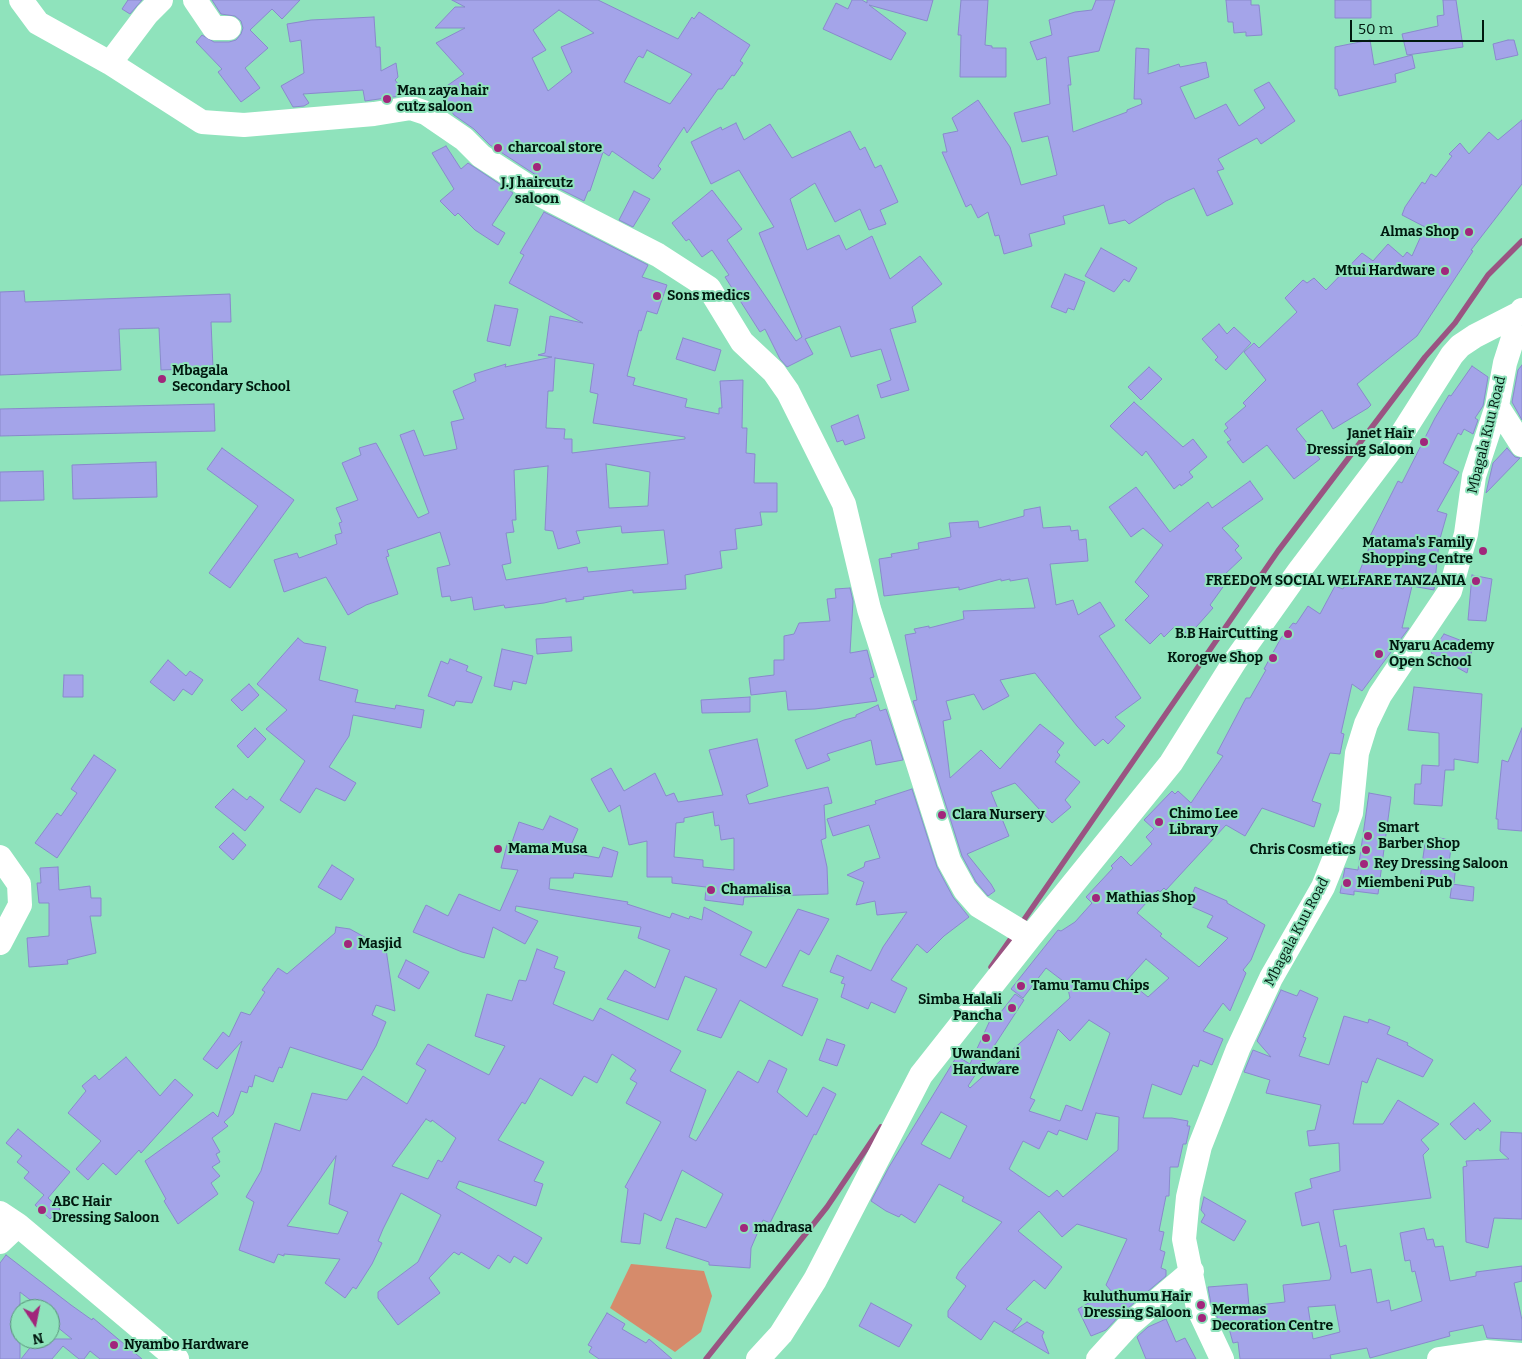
<!DOCTYPE html>
<style>
body{margin:0}
#map{position:relative;width:1522px;height:1359px;overflow:hidden;background:#8fe3bc;font-family:Bitter,serif}
canvas{display:block}
.north{position:absolute;left:10px;top:1299px;width:50px;height:50px;box-sizing:border-box;background:#8fe3bc;border:1px solid #569277;border-radius:50%;rotate:169deg;font-size:14px;font-weight:700;line-height:20px;text-align:center;color:#01190f}
.north::after{content:'';display:block;margin:auto;width:18px;height:22px;background:#a1267b;clip-path:polygon(50% 0,100% 100%,50% 72%,0 100%)}
.scale{position:absolute;left:1350px;top:20px;width:134px;height:22px;box-sizing:border-box;border:2px solid #01190f;border-top:0;padding-left:6px;font-size:15px;line-height:18px;white-space:nowrap;color:#01190f;-webkit-text-stroke:4px #8fe3bc;paint-order:stroke}
</style>
<div id="map">
<canvas width="1522" height="1359"></canvas>
<div class="north">N</div>
<div class="scale">50 m</div>
</div>
<script>
const ctx = document.querySelector('canvas').getContext('2d');
ctx.lineJoin = 'round';
function paint(path, color) { ctx.fillStyle = color; ctx.fill(path, 'evenodd'); }
const toPath = rows => new Path2D(rows.map(r => 'M' + r).join(''));
function strokePath(path, color, width, dash) { ctx.strokeStyle = color; ctx.lineWidth = width; ctx.lineCap = dash ? 'butt' : 'round'; ctx.setLineDash(dash || []); ctx.stroke(path); }
function drawText(font, color, halo, rows, align = 'center') {
  ctx.font = font + ' Bitter,serif'; ctx.lineWidth = 4; ctx.setLineDash([]); ctx.textBaseline = 'middle'; ctx.strokeStyle = halo; ctx.fillStyle = color; for (const [text, x, y, turn = 0] of rows) {
    ctx.save(); ctx.translate(x, y); ctx.rotate((+turn || 0) * Math.PI / 180); ctx.textAlign = isNaN(turn) ? turn : align; if (halo) ctx.strokeText(text, 0, 0); ctx.fillText(text, 0, 0); ctx.restore();
  }
}
paint(toPath([
 [631,1264,704,1271,712,1296,701,1332,675,1352,610,1308]
]), '#d68b6b');
strokePath(toPath([
 [1021,924,1278,551,1425,357,1455,323,1488,275,1522,241],
 [991,967,1014,934],
 [706,1359,827,1207,881,1127]
]), '#9a5482', 5.5);
const building = toPath([
 [128,0,142,0,130,14,122,9,128,0],
 [212,0,300,0,282,19,272,9,250,30,268,48,245,68,260,88,241,102,218,72,222,69,196,42,202,35,214,42,229,42,236,40,241,34,243,28,241,21,235,16,221,14,212,0],
 [452,0,598,0,678,39,692,17,694,19,699,12,750,45,740,61,743,63,734,76,732,75,722,89,718,89,687,133,684,127,658,166,661,169,653,179,612,151,609,156,603,152,590,191,588,191,584,201,548,183,490,145,474,129,454,115,438,92,464,74,436,43,465,28,435,28,455,7,465,7,452,0],
 [559,10,594,33,561,47,572,72,548,91,532,58,546,50,533,30,559,10],
 [647,50,692,74,670,104,624,82,637,58,639,56,643,58,647,50],
 [852,0,862,0,867,3,867,0,933,0,927,21,869,5,906,33,891,60,823,29,836,3,848,9,852,0],
 [961,0,988,0,985,45,992,46,992,48,1006,48,1006,77,960,77,961,35,958,35,961,0],
 [1096,0,1115,0,1099,51,1068,57,1071,85,1068,85,1073,132,1127,112,1127,110,1142,104,1141,99,1134,99,1136,48,1149,49,1148,74,1179,64,1180,67,1206,62,1209,77,1180,87,1195,119,1226,104,1239,126,1265,108,1254,90,1269,82,1295,121,1261,144,1257,138,1218,159,1224,169,1217,171,1233,204,1207,216,1194,188,1166,201,1129,224,1125,220,1109,224,1104,205,1063,216,1065,224,1029,234,1032,246,1004,254,999,235,995,236,988,212,978,218,971,204,966,207,942,152,947,152,943,134,958,131,952,118,978,100,1010,147,1021,185,1057,175,1048,136,1022,142,1014,113,1050,104,1046,57,1037,60,1030,42,1052,35,1049,20,1075,12,1092,10,1096,0],
 [1226,0,1251,0,1251,5,1259,5,1262,35,1246,36,1246,32,1234,33,1233,22,1228,22,1226,0],
 [1335,0,1371,0,1371,18,1335,18,1335,0],
 [1443,0,1456,0,1463,47,1407,55,1402,34,1438,26,1437,16,1444,15,1443,0],
 [374,17,376,47,380,47,381,71,396,63,398,77,395,80,399,85,400,96,365,101,363,90,303,94,309,103,304,106,293,107,281,86,304,73,301,40,290,42,287,24,311,20,374,17],
 [1370,40,1374,65,1412,55,1415,68,1395,74,1396,82,1339,96,1337,89,1335,89,1335,47,1370,40],
 [1508,40,1514,40,1518,55,1496,60,1493,44,1508,40],
 [1522,120,1522,184,1471,250,1473,251,1417,336,1357,384,1371,405,1368,408,1333,429,1322,410,1296,429,1320,459,1294,479,1267,445,1243,463,1227,442,1231,440,1224,431,1228,428,1225,424,1246,406,1243,403,1266,380,1244,352,1254,343,1259,348,1297,312,1285,298,1303,280,1307,283,1314,278,1326,290,1362,253,1373,261,1388,244,1403,257,1407,252,1412,256,1425,227,1402,215,1405,207,1422,182,1425,184,1431,174,1436,177,1452,156,1449,154,1460,143,1469,154,1489,132,1498,140,1522,120],
 [736,123,744,140,770,124,792,158,850,131,860,150,865,147,875,168,881,165,898,202,880,210,886,224,869,230,860,209,835,222,815,183,790,199,807,250,839,235,846,250,872,236,890,279,920,256,942,284,912,307,916,322,890,329,909,390,881,398,877,385,891,380,881,349,851,357,840,326,805,339,813,354,787,367,780,359,765,329,760,332,725,277,729,275,712,250,702,257,689,239,686,241,672,223,712,190,742,229,727,240,796,341,802,337,759,233,774,227,739,170,711,184,691,142,721,127,722,130,736,123],
 [446,146,461,169,468,163,513,193,492,225,505,233,498,245,475,230,458,213,455,216,440,201,454,189,432,153,446,146],
 [634,191,650,199,633,227,619,220,634,191],
 [544,212,648,265,642,277,667,285,657,314,647,311,641,331,639,330,627,376,635,378,633,385,687,399,685,407,719,414,719,408,722,408,720,381,743,380,742,428,747,428,746,453,755,454,754,483,777,483,777,512,760,512,762,525,735,529,737,549,720,551,722,568,685,575,686,589,633,593,633,590,583,597,584,599,566,602,566,598,544,603,505,608,504,605,474,610,472,597,451,601,450,596,442,597,437,568,450,565,440,532,387,550,389,556,386,557,398,594,366,605,348,615,326,577,284,592,274,560,297,553,299,558,337,544,335,535,342,533,339,523,342,522,336,508,358,500,342,463,361,455,359,448,376,443,418,518,429,513,400,435,414,430,424,456,457,449,451,422,464,419,453,391,476,381,474,374,506,364,505,367,552,357,538,355,545,353,550,316,583,323,509,283,524,255,520,253,544,212],
 [555,358,594,364,590,392,598,394,593,423,685,437,685,439,572,453,572,439,564,439,565,429,546,428,548,391,553,391,555,358],
 [606,464,650,472,648,506,609,508,606,464],
 [548,466,545,530,553,531,558,549,580,543,576,531,621,526,622,533,664,530,668,564,588,572,587,567,506,580,502,565,511,563,506,533,514,532,512,520,516,520,514,470,548,466],
 [1101,248,1137,268,1129,282,1124,279,1114,292,1085,276,1101,248],
 [1065,274,1085,282,1074,310,1068,308,1066,313,1051,307,1065,274],
 [24,291,25,302,230,294,231,322,211,322,213,368,161,370,159,328,119,329,121,370,0,375,0,292,24,291],
 [495,305,518,309,510,346,487,341,495,305],
 [1219,324,1227,334,1234,327,1251,343,1226,370,1215,360,1218,357,1202,339,1219,324],
 [683,338,721,350,715,371,676,359,683,338],
 [1522,365,1522,420,1512,402,1518,370,1522,365],
 [1472,366,1488,377,1483,406,1475,418,1478,420,1473,434,1464,429,1461,435,1458,433,1443,463,1459,472,1437,511,1447,514,1439,542,1434,590,1412,586,1402,628,1409,628,1362,691,1352,684,1341,733,1344,734,1340,754,1330,753,1312,801,1321,804,1314,827,1262,808,1245,836,1226,825,1166,890,1164,888,1160,892,1158,890,1137,913,1162,934,1160,936,1199,967,1228,938,1207,927,1213,916,1188,905,1195,887,1227,901,1227,903,1265,925,1251,960,1243,970,1246,973,1230,1011,1223,1003,1203,1031,1223,1039,1212,1065,1200,1060,1198,1067,1193,1065,1181,1095,1152,1084,1143,1118,1172,1118,1188,1121,1187,1126,1190,1126,1186,1144,1183,1144,1178,1167,1170,1167,1169,1196,1166,1196,1159,1231,1164,1232,1160,1250,1165,1252,1161,1268,1166,1270,1166,1276,1121,1314,1106,1330,1091,1336,1078,1309,1099,1297,1103,1301,1112,1292,1106,1285,1127,1239,1077,1224,1062,1237,1039,1211,1018,1231,1062,1267,1045,1289,1034,1280,1006,1309,1022,1319,1012,1332,994,1321,981,1340,948,1317,948,1311,966,1286,956,1278,959,1272,1002,1222,962,1201,964,1197,939,1184,915,1223,901,1214,899,1217,886,1211,871,1201,889,1167,957,1056,970,1064,992,1016,997,1017,1015,994,1024,1000,968,1086,970,1088,1070,998,1067,984,1046,968,1023,998,1011,989,1058,930,1061,931,1075,922,1092,903,1086,897,1113,868,1111,866,1121,856,1131,866,1152,844,1146,837,1154,829,1144,820,1172,791,1175,794,1178,791,1191,803,1223,756,1217,753,1246,698,1250,698,1266,670,1264,669,1281,638,1293,623,1296,624,1308,606,1320,614,1335,586,1343,589,1350,577,1356,580,1369,548,1365,546,1398,481,1402,483,1435,418,1449,395,1451,396,1472,366],
 [1146,959,1169,978,1148,997,1127,980,1146,959],
 [1089,1020,1110,1033,1082,1111,1066,1105,1060,1121,1029,1111,1035,1100,1030,1098,1058,1029,1070,1041,1089,1020],
 [941,1112,967,1126,950,1159,921,1144,941,1112],
 [1096,1113,1119,1117,1118,1150,1063,1197,1057,1190,1049,1197,1009,1169,1023,1141,1039,1149,1048,1131,1057,1135,1059,1130,1087,1140,1096,1113],
 [1149,367,1162,379,1141,400,1128,387,1149,367],
 [1134,402,1183,447,1193,439,1207,457,1189,472,1193,477,1181,486,1180,484,1174,489,1146,451,1142,456,1110,426,1134,402],
 [214,404,215,431,0,436,0,409,214,404],
 [858,415,865,438,845,445,843,440,837,442,831,426,858,415],
 [222,448,294,500,230,588,209,573,258,506,207,469,222,448],
 [1507,448,1515,457,1520,458,1486,493,1493,463,1507,448],
 [156,462,157,497,73,499,72,465,156,462],
 [43,471,44,500,0,501,0,472,43,471],
 [1250,481,1263,499,1222,528,1239,546,1235,550,1242,558,1223,576,1228,580,1210,605,1213,608,1189,635,1175,626,1164,637,1161,633,1150,644,1125,620,1149,596,1135,582,1163,545,1143,528,1131,537,1109,507,1136,487,1170,532,1208,502,1212,508,1250,481],
 [1040,507,1043,528,1070,526,1071,531,1078,530,1079,540,1086,539,1088,561,1050,564,1056,605,1073,600,1078,615,1100,602,1115,626,1099,636,1141,698,1115,717,1125,726,1108,744,1103,739,1095,746,1077,726,1035,673,1000,680,1009,696,983,710,974,694,946,701,951,719,943,721,950,778,981,750,1000,769,1040,724,1064,743,1057,752,1060,755,1055,762,1080,782,1065,800,1071,807,1052,823,1015,783,991,792,1009,836,967,854,991,884,995,891,988,896,976,882,962,856,913,701,917,700,905,635,916,633,914,629,929,626,929,628,964,619,963,611,1035,608,1028,578,1010,581,1010,579,1001,581,1001,579,959,590,959,587,884,596,879,559,892,557,891,554,919,549,918,543,951,537,949,523,978,521,979,528,1024,516,1024,510,1040,507],
 [1472,575,1492,579,1486,621,1468,620,1472,575],
 [850,588,853,601,850,653,867,650,874,677,870,678,877,701,815,709,788,710,786,691,751,695,749,678,774,675,774,660,784,660,784,636,794,634,799,623,830,621,827,599,836,598,835,589,850,588],
 [1444,634,1473,645,1467,673,1431,653,1444,634],
 [571,637,572,651,537,654,536,639,571,637],
 [298,638,304,643,326,647,319,680,358,690,355,702,395,709,396,705,424,710,421,728,353,715,349,736,329,767,356,783,345,801,316,788,300,813,280,800,305,761,266,729,287,710,257,684,298,638],
 [502,649,533,656,526,684,513,681,511,690,494,686,502,649],
 [450,659,468,666,466,671,482,677,472,703,456,701,454,706,428,696,441,661,448,664,450,659],
 [168,660,186,676,190,671,203,680,192,695,183,689,174,701,150,682,168,660],
 [64,675,83,675,83,697,63,697,64,675],
 [249,684,259,695,242,711,231,700,249,684],
 [1414,687,1482,694,1478,763,1454,759,1454,770,1445,770,1442,806,1414,804,1415,784,1421,784,1422,765,1439,766,1439,733,1408,730,1414,687],
 [750,697,750,712,702,713,701,700,750,697],
 [878,705,880,711,886,709,903,760,876,765,871,740,827,754,830,760,807,769,795,740,844,720,856,717,856,715,878,705],
 [255,728,266,739,248,758,237,746,255,728],
 [1522,728,1522,831,1498,829,1498,819,1496,819,1502,760,1508,762,1522,728],
 [757,739,768,786,746,795,749,804,828,787,832,803,824,805,826,838,821,840,827,867,828,894,744,897,743,905,705,900,706,887,672,883,672,877,647,877,647,841,629,845,620,805,609,812,591,779,611,768,624,791,655,773,666,796,674,793,678,802,723,795,709,750,757,739],
 [713,812,715,826,719,825,721,840,734,838,734,870,703,867,703,860,674,857,676,823,684,822,684,818,713,812],
 [94,755,116,770,57,858,35,843,57,813,61,816,77,793,71,789,94,755],
 [233,789,247,800,250,796,264,807,245,831,215,807,233,789],
 [912,789,937,867,953,897,969,917,944,936,927,953,917,944,891,980,907,988,895,1013,871,1002,868,1009,841,997,845,984,841,983,844,977,830,972,837,955,871,971,883,947,907,912,877,915,875,901,856,905,864,882,847,875,864,867,865,862,880,858,869,825,833,836,827,819,876,804,875,801,912,789],
 [1369,793,1391,797,1378,894,1354,891,1354,895,1340,893,1345,868,1358,870,1369,793],
 [550,816,578,829,568,852,599,858,603,847,618,852,612,877,574,873,573,878,550,878,549,889,628,902,627,904,670,918,672,913,689,919,690,916,702,920,704,907,752,932,740,955,766,968,798,909,829,919,809,955,800,950,782,986,818,999,802,1036,740,1000,721,1038,697,1030,717,989,685,976,668,1020,607,999,625,970,655,988,670,950,638,938,641,927,516,906,515,911,538,921,525,944,493,927,484,958,462,952,413,932,426,905,448,916,459,894,500,911,518,870,501,868,508,841,512,842,519,822,543,830,550,816],
 [233,833,246,845,233,860,219,847,233,833],
 [1433,837,1452,840,1449,863,1456,864,1454,883,1420,879,1425,843,1432,844,1433,837],
 [332,865,354,879,341,900,318,887,332,865],
 [58,867,59,890,90,886,91,898,101,898,101,916,90,916,96,953,67,960,68,964,29,967,27,938,49,936,49,903,39,903,37,883,41,883,40,868,58,867],
 [1452,884,1474,887,1473,901,1450,898,1452,884],
 [336,927,350,929,386,949,395,1011,376,1005,372,1015,386,1022,376,1046,362,1070,290,1047,282,1068,279,1067,273,1082,255,1075,252,1087,249,1086,247,1093,241,1091,233,1114,224,1122,228,1126,212,1138,220,1152,216,1154,220,1162,212,1167,220,1176,211,1183,218,1194,178,1224,164,1201,166,1199,145,1161,213,1112,218,1117,242,1041,217,1069,203,1059,223,1032,229,1037,241,1012,250,1015,265,992,262,990,278,968,287,974,335,933,336,927],
 [537,949,558,957,554,968,565,972,553,1004,593,1021,600,1008,681,1051,670,1071,706,1090,689,1137,696,1141,738,1071,758,1083,769,1060,787,1069,777,1092,807,1117,823,1087,836,1094,816,1135,814,1134,770,1223,763,1220,751,1248,750,1268,709,1265,709,1262,666,1248,676,1218,706,1228,723,1194,682,1170,661,1221,644,1213,640,1244,621,1242,628,1189,625,1187,661,1122,626,1103,637,1083,630,1079,636,1070,612,1054,597,1083,584,1076,572,1096,540,1078,525,1104,522,1102,498,1140,544,1162,534,1181,543,1184,536,1206,459,1181,456,1188,542,1238,527,1264,514,1256,510,1263,498,1255,489,1269,461,1252,459,1255,454,1252,429,1278,440,1293,398,1325,378,1298,378,1292,418,1262,441,1215,401,1193,383,1229,378,1241,382,1243,372,1264,356,1289,353,1287,345,1298,325,1283,340,1259,284,1254,284,1256,278,1254,274,1263,239,1250,254,1202,246,1197,261,1171,275,1123,300,1131,312,1093,347,1100,363,1076,407,1104,426,1070,416,1064,428,1044,489,1075,505,1046,475,1036,487,994,512,1001,519,980,526,981,537,949],
 [426,1119,431,1122,432,1120,456,1138,442,1162,438,1160,428,1179,392,1166,426,1119],
 [336,1156,329,1204,348,1212,338,1234,287,1226,336,1156],
 [406,960,429,972,419,989,398,977,406,960],
 [1281,990,1297,996,1300,990,1318,998,1310,1018,1303,1037,1306,1038,1299,1056,1329,1065,1344,1016,1368,1023,1369,1019,1390,1027,1387,1034,1408,1043,1407,1045,1433,1060,1423,1077,1377,1058,1367,1083,1362,1081,1353,1124,1383,1124,1398,1100,1439,1124,1421,1140,1429,1149,1423,1155,1431,1198,1333,1210,1340,1247,1346,1245,1351,1273,1371,1269,1377,1303,1389,1300,1391,1311,1422,1301,1415,1271,1412,1272,1410,1260,1405,1261,1400,1233,1424,1228,1427,1240,1433,1239,1435,1247,1443,1246,1450,1281,1476,1276,1476,1272,1522,1266,1522,1281,1514,1283,1522,1320,1522,1340,1487,1338,1483,1325,1449,1332,1450,1336,1370,1358,1367,1348,1330,1355,1331,1359,1240,1359,1238,1342,1233,1343,1227,1321,1219,1321,1211,1304,1208,1287,1247,1284,1249,1306,1285,1302,1283,1285,1330,1280,1331,1276,1319,1222,1302,1226,1295,1193,1312,1188,1310,1179,1340,1171,1339,1143,1309,1146,1307,1131,1315,1130,1321,1105,1266,1093,1270,1080,1244,1072,1253,1050,1271,1057,1257,1041,1281,990],
 [1335,1305,1340,1332,1313,1339,1308,1307,1335,1305],
 [827,1039,845,1045,837,1066,819,1060,827,1039],
 [126,1057,160,1096,175,1079,193,1095,141,1153,139,1150,116,1175,103,1163,88,1180,76,1169,101,1141,68,1113,86,1091,82,1086,95,1075,99,1080,126,1057],
 [1474,1103,1491,1121,1480,1131,1478,1128,1465,1140,1450,1124,1474,1103],
 [18,1129,70,1172,48,1198,60,1209,50,1219,35,1205,44,1195,24,1178,29,1172,17,1162,22,1156,6,1143,18,1129],
 [1501,1132,1522,1133,1522,1219,1494,1218,1488,1248,1466,1242,1463,1167,1467,1166,1466,1161,1509,1159,1500,1151,1501,1132],
 [1204,1197,1246,1221,1234,1241,1201,1222,1205,1215,1201,1210,1204,1197],
 [6,1255,71,1305,92,1320,93,1318,142,1359,100,1359,90,1351,84,1359,79,1359,63,1346,52,1359,21,1359,37,1339,72,1339,51,1322,54,1318,50,1315,50,1309,42,1309,20,1292,20,1359,0,1359,0,1263,6,1255],
 [871,1303,912,1325,899,1347,859,1326,871,1303],
 [607,1313,625,1324,622,1329,646,1343,649,1339,672,1359,599,1359,589,1352,592,1347,588,1345,607,1313],
 [1166,1319,1176,1342,1185,1338,1196,1359,1146,1359,1137,1337,1148,1327,1166,1319],
 [1027,1322,1044,1332,1042,1336,1049,1354,1012,1332,1027,1322]
]);
paint(building, '#a4a4e9');
strokePath(building, '#8989cc', 1);
strokePath(toPath([
 [21,0,38,23,110,63,202,122,244,125,374,114,411,108,426,113,464,139,481,156,541,195,658,255,709,288,742,342,774,372,788,392,844,504,869,609,949,861,965,890,979,906,1030,937],
 [195,0,214,28,229,28],
 [110,63,147,14,161,0],
 [1497,406,1522,445],
 [0,857,19,884,20,905,0,943],
 [0,1213,18,1225,177,1359],
 [0,1242,18,1225],
 [758,1359,781,1334,815,1280,921,1075,1030,937,1171,763,1235,661,1299,571,1398,440,1452,355,1460,346,1475,336,1520,313],
 [1098,1359,1130,1324,1192,1271],
 [1222,1359,1198,1308,1184,1239,1188,1197,1200,1146,1238,1049,1271,978,1323,887,1337,852,1351,813,1357,753,1366,724,1380,695,1450,591,1466,534,1474,476,1497,406,1505,363,1522,310],
 [1439,1359,1486,1352,1522,1355]
]), '#fff', 24);
for (const [x, y, r, color] of [
 [387,99,5,"#a1267b"],
 [498,148,5,"#a1267b"],
 [537,167,5,"#a1267b"],
 [1469,232,5,"#a1267b"],
 [1445,271,5,"#a1267b"],
 [657,296,5,"#a1267b"],
 [162,379,5,"#a1267b"],
 [1424,442,5,"#a1267b"],
 [1483,551,5,"#a1267b"],
 [1476,581,5,"#a1267b"],
 [1288,634,5,"#a1267b"],
 [1379,654,5,"#a1267b"],
 [1273,658,5,"#a1267b"],
 [942,815,5,"#a1267b"],
 [1159,822,5,"#a1267b"],
 [1368,836,5,"#a1267b"],
 [498,849,5,"#a1267b"],
 [1366,850,5,"#a1267b"],
 [1364,864,5,"#a1267b"],
 [1347,883,5,"#a1267b"],
 [711,890,5,"#a1267b"],
 [1096,898,5,"#a1267b"],
 [348,944,5,"#a1267b"],
 [1021,986,5,"#a1267b"],
 [1012,1008,5,"#a1267b"],
 [986,1038,5,"#a1267b"],
 [42,1210,5,"#a1267b"],
 [744,1228,5,"#a1267b"],
 [1201,1305,5,"#a1267b"],
 [1202,1318,5,"#a1267b"],
 [114,1345,5,"#a1267b"]
]) { const dot = new Path2D(); dot.arc(x, y, r, 0, 2 * Math.PI); ctx.fillStyle = color; ctx.fill(dot); strokePath(dot, '#8fe3bc', 2); }
drawText('bold 14px', '#01190f', '#8fe3bc', [
 ["Man zaya hair",397,91],
 ["cutz saloon",397,107],
 ["charcoal store",508,148],
 ["J.J haircutz",537,183,"center"],
 ["saloon",537,199,"center"],
 ["Almas Shop",1459,232,"right"],
 ["Mtui Hardware",1435,271,"right"],
 ["Sons medics",667,296],
 ["Mbagala",172,371],
 ["Secondary School",172,387],
 ["Janet Hair",1414,434,"right"],
 ["Dressing Saloon",1414,450,"right"],
 ["Matama's Family",1473,543,"right"],
 ["Shopping Centre",1473,559,"right"],
 ["FREEDOM SOCIAL WELFARE TANZANIA",1466,581,"right"],
 ["B.B HairCutting",1278,634,"right"],
 ["Nyaru Academy",1389,646],
 ["Open School",1389,662],
 ["Korogwe Shop",1263,658,"right"],
 ["Chimo Lee",1169,814],
 ["Library",1169,830],
 ["Clara Nursery",952,815],
 ["Smart",1378,828],
 ["Barber Shop",1378,844],
 ["Mama Musa",508,849],
 ["Chris Cosmetics",1356,850,"right"],
 ["Rey Dressing Saloon",1374,864],
 ["Miembeni Pub",1357,883],
 ["Chamalisa",721,890],
 ["Mathias Shop",1106,898],
 ["Masjid",358,944],
 ["Tamu Tamu Chips",1031,986],
 ["Simba Halali",1002,1000,"right"],
 ["Pancha",1002,1016,"right"],
 ["Uwandani",986,1054,"center"],
 ["Hardware",986,1070,"center"],
 ["ABC Hair",52,1202],
 ["Dressing Saloon",52,1218],
 ["madrasa",754,1228],
 ["kuluthumu Hair",1191,1297,"right"],
 ["Dressing Saloon",1191,1313,"right"],
 ["Mermas",1212,1310],
 ["Decoration Centre",1212,1326],
 ["Nyambo Hardware",124,1345]
], 'left');
drawText('14px', '#01190f', '#8fe3bc', [
 ["Mbagala Kuu Road",1487,435,-76],
 ["Mbagala Kuu Road",1297,932,-62]
]);
</script>
